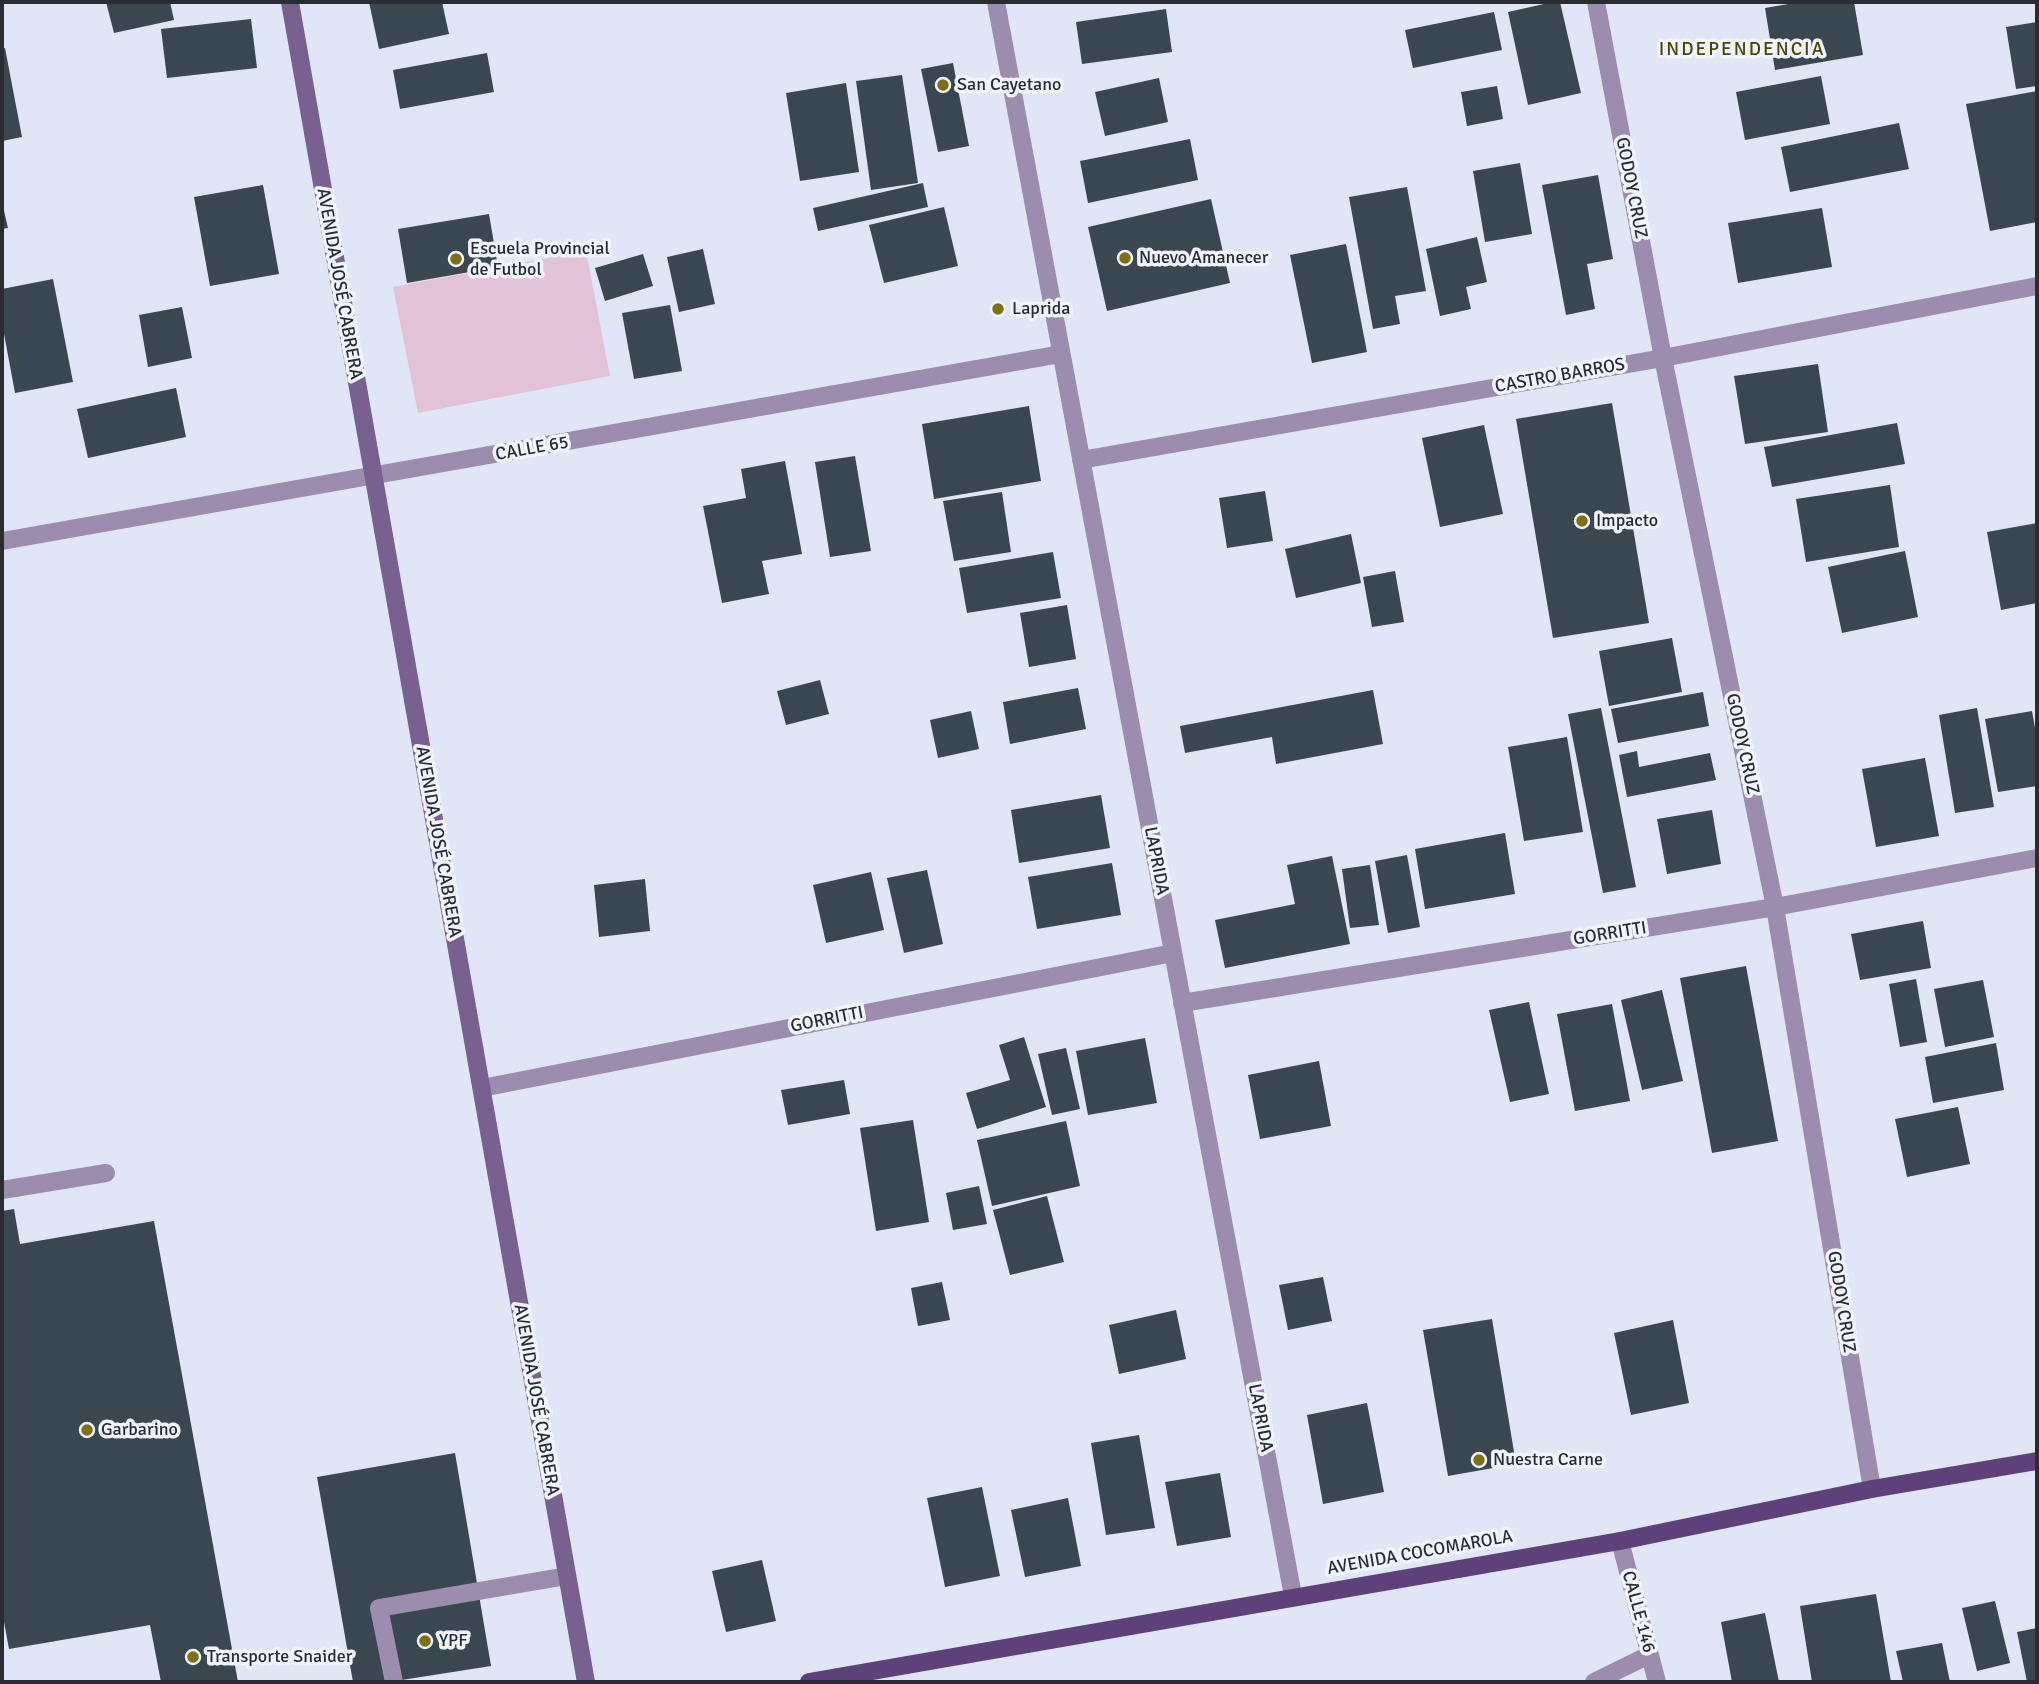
<!DOCTYPE html>
<meta charset="utf-8">
<style>
body{margin:0}
#map{position:relative;width:2039px;height:1684px;overflow:hidden;background:#e1e6f7;font-family:Signika,sans-serif}
canvas{display:block}
.frame{position:absolute;inset:0;border:4px solid #2a2c33;pointer-events:none}
</style>
<div id="map">
<canvas width="2039" height="1684"></canvas>
<div class="frame"></div>
</div>
<script>
const ctx = document.querySelector('canvas').getContext('2d');
ctx.lineJoin = 'round';
function paint(path, color) { ctx.fillStyle = color; ctx.fill(path, 'evenodd'); }
const toPath = rows => new Path2D(rows.map(r => 'M' + r).join(''));
function strokePath(path, color, width, dash) { ctx.strokeStyle = color; ctx.lineWidth = width; ctx.lineCap = dash ? 'butt' : 'round'; ctx.setLineDash(dash || []); ctx.stroke(path); }
function drawText(font, color, halo, rows, align = 'center') {
  ctx.font = font + ' Signika,sans-serif'; ctx.lineWidth = 7; ctx.setLineDash([]); ctx.textBaseline = 'middle'; ctx.strokeStyle = halo; ctx.fillStyle = color; for (const [text, x, y, turn = 0] of rows) {
    ctx.save(); ctx.translate(x, y); ctx.rotate((+turn || 0) * Math.PI / 180); ctx.textAlign = isNaN(turn) ? turn : align; if (halo) ctx.strokeText(text, 0, 0); ctx.fillText(text, 0, 0); ctx.restore();
  }
}
paint(toPath([
 [586,251,610,376,418,413,393,287]
]), '#e2c2d6');
paint(toPath([
 [106,2,170,2,174,20,114,33],
 [369,2,442,2,449,34,379,49],
 [1553,2,1560,2,1581,93,1528,105,1508,12],
 [1800,2,1854,2,1863,55,1775,70,1765,8],
 [1166,9,1172,52,1082,64,1076,22],
 [1494,12,1502,50,1413,68,1405,30],
 [251,19,257,68,167,78,161,29],
 [2037,22,2037,86,2016,89,2006,27],
 [5,48,22,137,2,141,2,49],
 [487,53,494,92,400,109,393,70],
 [953,63,969,146,938,152,921,69],
 [902,75,918,183,871,190,856,81],
 [1821,76,1830,124,1745,140,1736,92],
 [1159,78,1168,122,1105,136,1095,92],
 [846,83,859,172,800,181,786,93],
 [1497,86,1503,119,1467,126,1461,92],
 [2037,91,2037,222,1990,231,1966,104],
 [1899,123,1909,169,1790,192,1781,147],
 [1190,139,1198,180,1088,203,1080,161],
 [1520,163,1532,234,1485,242,1473,171],
 [1598,175,1613,259,1587,264,1595,309,1566,315,1542,185],
 [923,183,928,207,818,231,813,208],
 [263,185,279,274,210,286,194,197],
 [1407,187,1426,291,1395,296,1400,324,1373,329,1349,197],
 [1211,199,1230,283,1107,311,1088,227],
 [2,202,8,228,2,229],
 [944,207,958,266,884,283,869,225],
 [1822,208,1832,267,1738,283,1728,223],
 [489,214,498,267,407,283,398,229],
 [1477,237,1487,282,1466,287,1471,309,1440,316,1426,249],
 [1346,244,1367,352,1312,363,1290,255],
 [703,249,715,304,679,312,667,257],
 [643,254,653,286,605,301,595,268],
 [53,279,73,382,15,393,2,323,2,289],
 [670,305,682,371,634,379,622,313],
 [182,307,192,358,148,367,139,315],
 [1818,364,1828,432,1745,444,1734,376],
 [176,388,186,437,88,458,77,409],
 [1612,403,1649,623,1553,638,1516,419],
 [1029,406,1041,481,934,499,922,424],
 [1897,423,1905,464,1772,487,1764,447],
 [1484,425,1503,514,1440,527,1422,438],
 [855,456,871,551,830,557,815,462],
 [785,461,802,554,762,561,769,594,722,603,703,506,746,498,741,469],
 [1890,485,1899,547,1806,562,1796,499],
 [1265,491,1273,541,1227,548,1219,498],
 [1002,492,1011,552,954,561,943,501],
 [2037,523,2037,603,2001,610,1987,532],
 [1351,534,1361,583,1296,598,1285,549],
 [1905,551,1918,617,1842,633,1828,567],
 [1053,552,1061,598,967,613,959,568],
 [1395,571,1404,622,1372,627,1363,577],
 [1067,605,1076,659,1029,667,1020,613],
 [1672,638,1682,692,1609,706,1599,651],
 [820,680,829,714,786,725,777,691],
 [1078,688,1086,729,1010,744,1003,702],
 [1373,690,1383,744,1276,764,1272,737,1185,753,1180,726],
 [1703,692,1709,726,1618,743,1611,709],
 [1601,708,1636,887,1603,893,1568,714],
 [1977,708,1994,807,1955,813,1939,715],
 [971,711,979,749,938,758,930,720],
 [2032,711,2037,739,2037,786,1998,792,1985,719],
 [1567,737,1583,832,1524,841,1508,747],
 [1637,751,1639,767,1710,753,1716,780,1627,797,1619,755],
 [1925,758,1939,836,1876,847,1862,769],
 [1101,795,1110,848,1019,863,1011,810],
 [1712,810,1721,864,1667,874,1657,819],
 [1505,833,1515,894,1425,909,1415,849],
 [1407,855,1420,927,1388,933,1375,861],
 [1332,856,1350,944,1225,968,1215,920,1295,904,1287,865],
 [1112,863,1121,915,1037,929,1028,877],
 [1370,865,1379,925,1350,928,1342,869],
 [927,870,943,944,904,953,887,878],
 [871,872,884,930,826,943,813,885],
 [645,879,650,931,599,937,594,885],
 [1923,921,1931,968,1860,980,1851,934],
 [1746,966,1778,1141,1712,1153,1680,978],
 [1916,979,1927,1042,1900,1047,1889,984],
 [1983,980,1994,1037,1945,1047,1934,989],
 [1662,990,1683,1081,1642,1090,1621,1000],
 [1529,1002,1549,1094,1510,1102,1489,1010],
 [1612,1004,1630,1101,1575,1111,1557,1014],
 [1024,1037,1046,1107,977,1129,966,1093,1010,1080,999,1045],
 [1145,1038,1157,1103,1088,1115,1076,1051],
 [1996,1043,2004,1090,1933,1103,1925,1057],
 [1066,1048,1080,1109,1052,1115,1038,1054],
 [1319,1061,1331,1126,1260,1139,1248,1075],
 [844,1080,850,1114,788,1125,781,1090],
 [1958,1107,1970,1164,1907,1177,1895,1119],
 [913,1120,929,1222,876,1231,860,1128],
 [1066,1121,1080,1186,992,1206,977,1140],
 [979,1186,987,1224,953,1230,946,1193],
 [1047,1196,1064,1262,1010,1275,993,1210],
 [14,1209,20,1244,154,1221,238,1682,161,1682,150,1625,9,1649,2,1611,2,1211],
 [1323,1277,1332,1321,1288,1330,1279,1285],
 [942,1282,950,1320,918,1326,911,1288],
 [1176,1310,1186,1359,1119,1374,1109,1325],
 [1492,1319,1516,1464,1448,1476,1423,1330],
 [1673,1320,1689,1403,1631,1415,1614,1333],
 [1367,1403,1384,1492,1323,1504,1307,1415],
 [1139,1435,1155,1528,1106,1535,1091,1443],
 [455,1453,491,1666,389,1682,353,1682,317,1477],
 [1220,1473,1231,1537,1177,1546,1165,1482],
 [982,1487,1000,1576,945,1587,927,1498],
 [1068,1498,1081,1566,1025,1577,1011,1510],
 [762,1560,776,1621,726,1632,712,1571],
 [1876,1594,1891,1682,1812,1682,1800,1606],
 [1995,1601,2010,1663,1977,1671,1962,1608],
 [1765,1613,1779,1682,1732,1682,1721,1622],
 [2037,1628,2037,1682,2027,1682,2017,1632],
 [1942,1643,1950,1682,1903,1682,1896,1651]
]), '#3a4751');
strokePath(toPath([
 [2,1190,106,1173],
 [394,1682,379,1608,567,1576]
]), '#9c8cae', 18);
strokePath(toPath([
 [996,2,1293,1596],
 [1596,2,1663,358,1775,907,1872,1489],
 [1081,460,1663,358,2037,286],
 [2,541,1061,354],
 [1182,1003,1775,907,2037,858],
 [482,1088,1173,953],
 [1620,1541,1657,1682],
 [1594,1682,1649,1655]
]), '#9c8cae', 18);
strokePath(toPath([
 [290,2,586,1682]
]), '#786091', 18);
strokePath(toPath([
 [809,1682,1620,1541,1872,1489,2037,1461]
]), '#5e417b', 18);
for (const [x, y, r, color] of [
 [943,85,7,"#7e7111"],
 [1125,258,7,"#7e7111"],
 [456,259,7,"#7e7111"],
 [998,309,7,"#7e7111"],
 [1582,521,7,"#7e7111"],
 [87,1430,7,"#7e7111"],
 [1479,1460,7,"#7e7111"],
 [425,1641,7,"#7e7111"],
 [193,1657,7,"#7e7111"]
]) { const dot = new Path2D(); dot.arc(x, y, r, 0, 2 * Math.PI); ctx.fillStyle = color; ctx.fill(dot); strokePath(dot, '#f0f4fe', 2.5); }
drawText('18px', '#2a2c33', '#f0f4fe', [
 ["San Cayetano",957,85],
 ["Escuela Provincial",470,249],
 ["de Futbol",470,270],
 ["Nuevo Amanecer",1139,258],
 ["Laprida",1012,309],
 ["Impacto",1596,521],
 ["Garbarino",101,1430],
 ["Nuestra Carne",1493,1460],
 ["YPF",439,1641],
 ["Transporte Snaider",207,1657]
], 'left');
drawText('18px', '#2a2c33', '#f0f4fe', [
 ["GODOY CRUZ",1631,188,79],
 ["AVENIDA JOSÉ CABRERA",339,284,80],
 ["CASTRO BARROS",1560,376,-10],
 ["CALLE 65",532,449,-10],
 ["GODOY CRUZ",1742,744,78],
 ["AVENIDA JOSÉ CABRERA",438,842,80],
 ["LAPRIDA",1156,861,79],
 ["GORRITTI",1610,934,-9],
 ["GORRITTI",827,1020,-11],
 ["GODOY CRUZ",1841,1302,81],
 ["AVENIDA JOSÉ CABRERA",536,1400,80],
 ["LAPRIDA",1260,1418,79],
 ["AVENIDA COCOMAROLA",1420,1553,-10],
 ["CALLE 146",1638,1612,75]
]);
ctx.letterSpacing = '2px';
drawText('19px', '#4e4502', '#f0f4fe', [
 ["INDEPENDENCIA",1742,50]
]);
ctx.letterSpacing = '0px';
</script>
